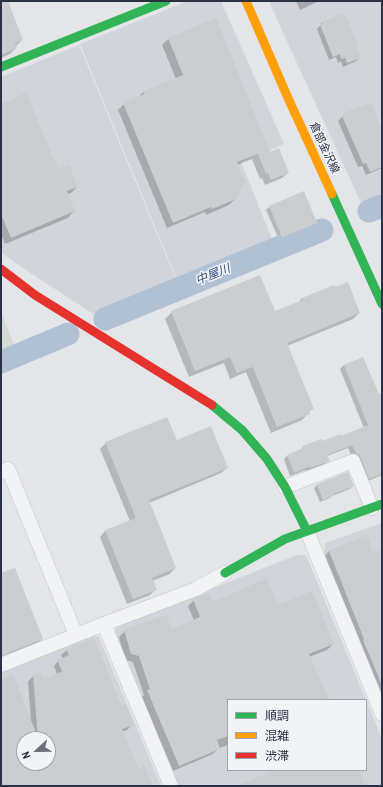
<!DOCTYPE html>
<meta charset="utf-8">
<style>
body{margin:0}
#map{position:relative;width:383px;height:787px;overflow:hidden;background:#e3e5e8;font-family:"Archivo Narrow","Noto Sans JP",sans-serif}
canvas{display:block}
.frame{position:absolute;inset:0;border:2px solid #293142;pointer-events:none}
.legend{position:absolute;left:227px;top:699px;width:140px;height:72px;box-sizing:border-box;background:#f1f3f7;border:1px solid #a1a5af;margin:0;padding:5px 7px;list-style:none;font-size:12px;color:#293142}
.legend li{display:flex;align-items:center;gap:8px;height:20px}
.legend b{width:20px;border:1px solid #a1a5af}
.north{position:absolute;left:16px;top:731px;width:40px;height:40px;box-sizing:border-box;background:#f1f3f7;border:1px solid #a1a5af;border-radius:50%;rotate:248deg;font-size:11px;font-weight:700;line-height:16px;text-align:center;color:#293142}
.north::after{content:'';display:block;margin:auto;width:14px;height:18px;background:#6a707c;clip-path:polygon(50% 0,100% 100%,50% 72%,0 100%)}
</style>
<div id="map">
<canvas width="383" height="787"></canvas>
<div class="frame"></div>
<ul class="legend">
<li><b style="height:5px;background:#30b455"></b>順調</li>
<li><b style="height:5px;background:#ff9f0a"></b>混雑</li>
<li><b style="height:5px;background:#e5322d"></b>渋滞</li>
</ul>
<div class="north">N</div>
</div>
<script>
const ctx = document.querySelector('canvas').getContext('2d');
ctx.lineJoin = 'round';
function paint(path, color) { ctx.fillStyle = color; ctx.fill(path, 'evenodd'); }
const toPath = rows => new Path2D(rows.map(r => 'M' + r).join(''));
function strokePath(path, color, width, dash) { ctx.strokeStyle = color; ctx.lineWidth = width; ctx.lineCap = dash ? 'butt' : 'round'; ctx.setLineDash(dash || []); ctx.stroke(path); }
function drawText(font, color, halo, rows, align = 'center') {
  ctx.font = font + ' "Archivo Narrow","Noto Sans JP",sans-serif'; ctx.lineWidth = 3; ctx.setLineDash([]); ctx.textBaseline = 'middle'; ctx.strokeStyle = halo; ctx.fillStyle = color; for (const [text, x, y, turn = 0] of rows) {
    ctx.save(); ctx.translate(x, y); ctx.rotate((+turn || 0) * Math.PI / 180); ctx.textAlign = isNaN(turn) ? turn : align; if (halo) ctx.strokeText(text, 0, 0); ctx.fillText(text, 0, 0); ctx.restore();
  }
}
paint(toPath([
 [188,1,221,1,284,144,241,162,274,244,179,285,80,44],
 [269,1,382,1,382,198,362,205,279,24],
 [79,45,178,285,98,317,32,274,4,255,1,252,1,77],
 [382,523,382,695,324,552,325,543],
 [297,555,306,555,366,700,228,700,228,770,366,770,366,700,382,739,382,786,179,786,115,633,117,626],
 [92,635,99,637,161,786,1,786,1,673],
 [24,739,48,739,48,763,24,763]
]), '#d1d4db');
paint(toPath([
 [1,312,15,347,1,353]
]), '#d3dcd3');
paint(toPath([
 [1,1,7,1,22,40,16,46,16,48,10,54,1,58],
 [296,1,319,1,300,10],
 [341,15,357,47,355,48,359,58,356,61,343,67,341,61,338,63,336,57,329,60,317,29,322,23],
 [215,20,269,153,288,173,282,178,265,185,262,178,260,179,252,159,237,165,235,199,229,205,206,215,205,212,167,228,118,110,124,104,138,98,143,92,176,79,162,45,168,39],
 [1,105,57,170,77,187,71,193,67,194,74,211,68,218,5,244,1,235],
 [345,114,382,131,382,168,366,175,362,166,358,167,338,121],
 [269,207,316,223,312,226,279,240,266,210],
 [302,298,359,313,353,319,287,346,313,408,302,420,271,433,246,372,230,379,224,363,189,377,165,319,172,312,274,313,298,303],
 [363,358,378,395,382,394,382,474,380,476,366,482,352,457,348,448,327,456,329,460,325,464,307,471,306,470,290,476,284,459,287,456,300,451,303,447,341,437,364,428,340,369,344,365],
 [176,442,227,468,221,473,149,503,175,568,170,574,152,581,156,589,150,595,127,604,100,537,105,531,130,521,100,449,106,443],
 [317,485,353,486,350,489,332,496,330,498,320,502,314,488],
 [382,550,382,708,323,558,329,551,373,554],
 [1,575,42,639,36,645,1,659],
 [194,600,212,603,277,606,333,644,327,650,309,657,325,693,326,693,329,700,228,700,228,745,219,748,213,754,173,771,142,697,144,695,133,662,125,660,119,637,125,631,171,630,194,621,188,606],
 [67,650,120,707,133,724,127,730,122,732,137,770,152,786,1,786,1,680,31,720,28,682,33,676,42,680,57,674,54,666,59,660,63,659,61,655],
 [58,661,61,661,66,675,64,676],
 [24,739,48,739,48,763,24,763]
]), '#0003');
strokePath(toPath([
 [369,211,382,206],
 [105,319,322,230],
 [1,362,68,334]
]), '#b1c1d4', 23);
paint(toPath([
 [1,1,8,1,23,40,15,43,17,48,1,55],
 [342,14,343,16,346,15,358,47,356,47,361,58,347,63,345,58,341,59,340,54,333,57,320,25,323,24,322,22],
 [216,18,270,152,279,148,289,173,271,180,268,173,266,174,258,154,237,162,245,181,236,199,212,209,211,207,173,223,123,103,144,94,143,92,183,75,168,38],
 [26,93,58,169,69,165,78,187,67,191,75,211,11,238,1,214,1,104],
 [371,103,382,130,382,167,370,172,366,163,363,164,342,116,345,115,344,113],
 [304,191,317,223,282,237,269,206],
 [260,275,275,311,303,300,302,298,334,285,335,287,348,282,360,313,287,343,314,409,309,411,310,414,277,427,253,367,237,373,230,357,195,371,171,311],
 [363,357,379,394,382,393,382,474,369,479,361,458,359,455,356,453,352,445,327,455,330,461,310,468,310,466,294,473,287,455,303,448,302,446,321,439,322,441,341,434,341,436,368,425,344,365],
 [167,417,177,440,211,426,228,468,149,500,176,568,152,578,157,590,133,599,105,530,136,518,105,442],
 [348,472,354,486,334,494,334,495,323,500,317,484],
 [367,535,373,553,382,549,382,685,363,640,364,639,329,551],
 [15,568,43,639,1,656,1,573],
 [267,578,278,605,312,591,334,644,309,654,329,700,228,700,228,736,217,740,220,749,179,766,147,690,150,689,139,656,131,654,124,630,166,615,172,629,200,617,193,599,209,593,213,602],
 [94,638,121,706,126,704,134,725,122,729,138,769,144,766,153,786,1,786,1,679,13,674,38,738,33,675,40,672,43,679,63,671,59,659,69,655,66,649],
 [24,739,48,739,48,763,24,763],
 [275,770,359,770,365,786,237,786]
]), '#cbcdd0');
const street = toPath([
 [1,472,8,469,76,635],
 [285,487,353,461,372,508],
 [307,531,382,714],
 [104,624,171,786],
 [1,665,104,624,196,589,225,573]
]);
strokePath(street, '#c1c3c6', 15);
strokePath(street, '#f2f3f5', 14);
strokePath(toPath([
 [1,67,166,1],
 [332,194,382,304],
 [212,405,242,430,267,459,285,487,307,531],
 [225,573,285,539,382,504]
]), '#30b455', 9);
strokePath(toPath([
 [246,1,288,98,332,194]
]), '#ff9f0a', 9);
strokePath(toPath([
 [1,269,35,295,212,405]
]), '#e5322d', 9);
drawText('11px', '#293142', '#f1f3f7', [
 ["倉部金沢線",324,148,65]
]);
drawText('italic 12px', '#324f78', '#f1f3f7', [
 ["中屋川",213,275,-22]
]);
</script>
